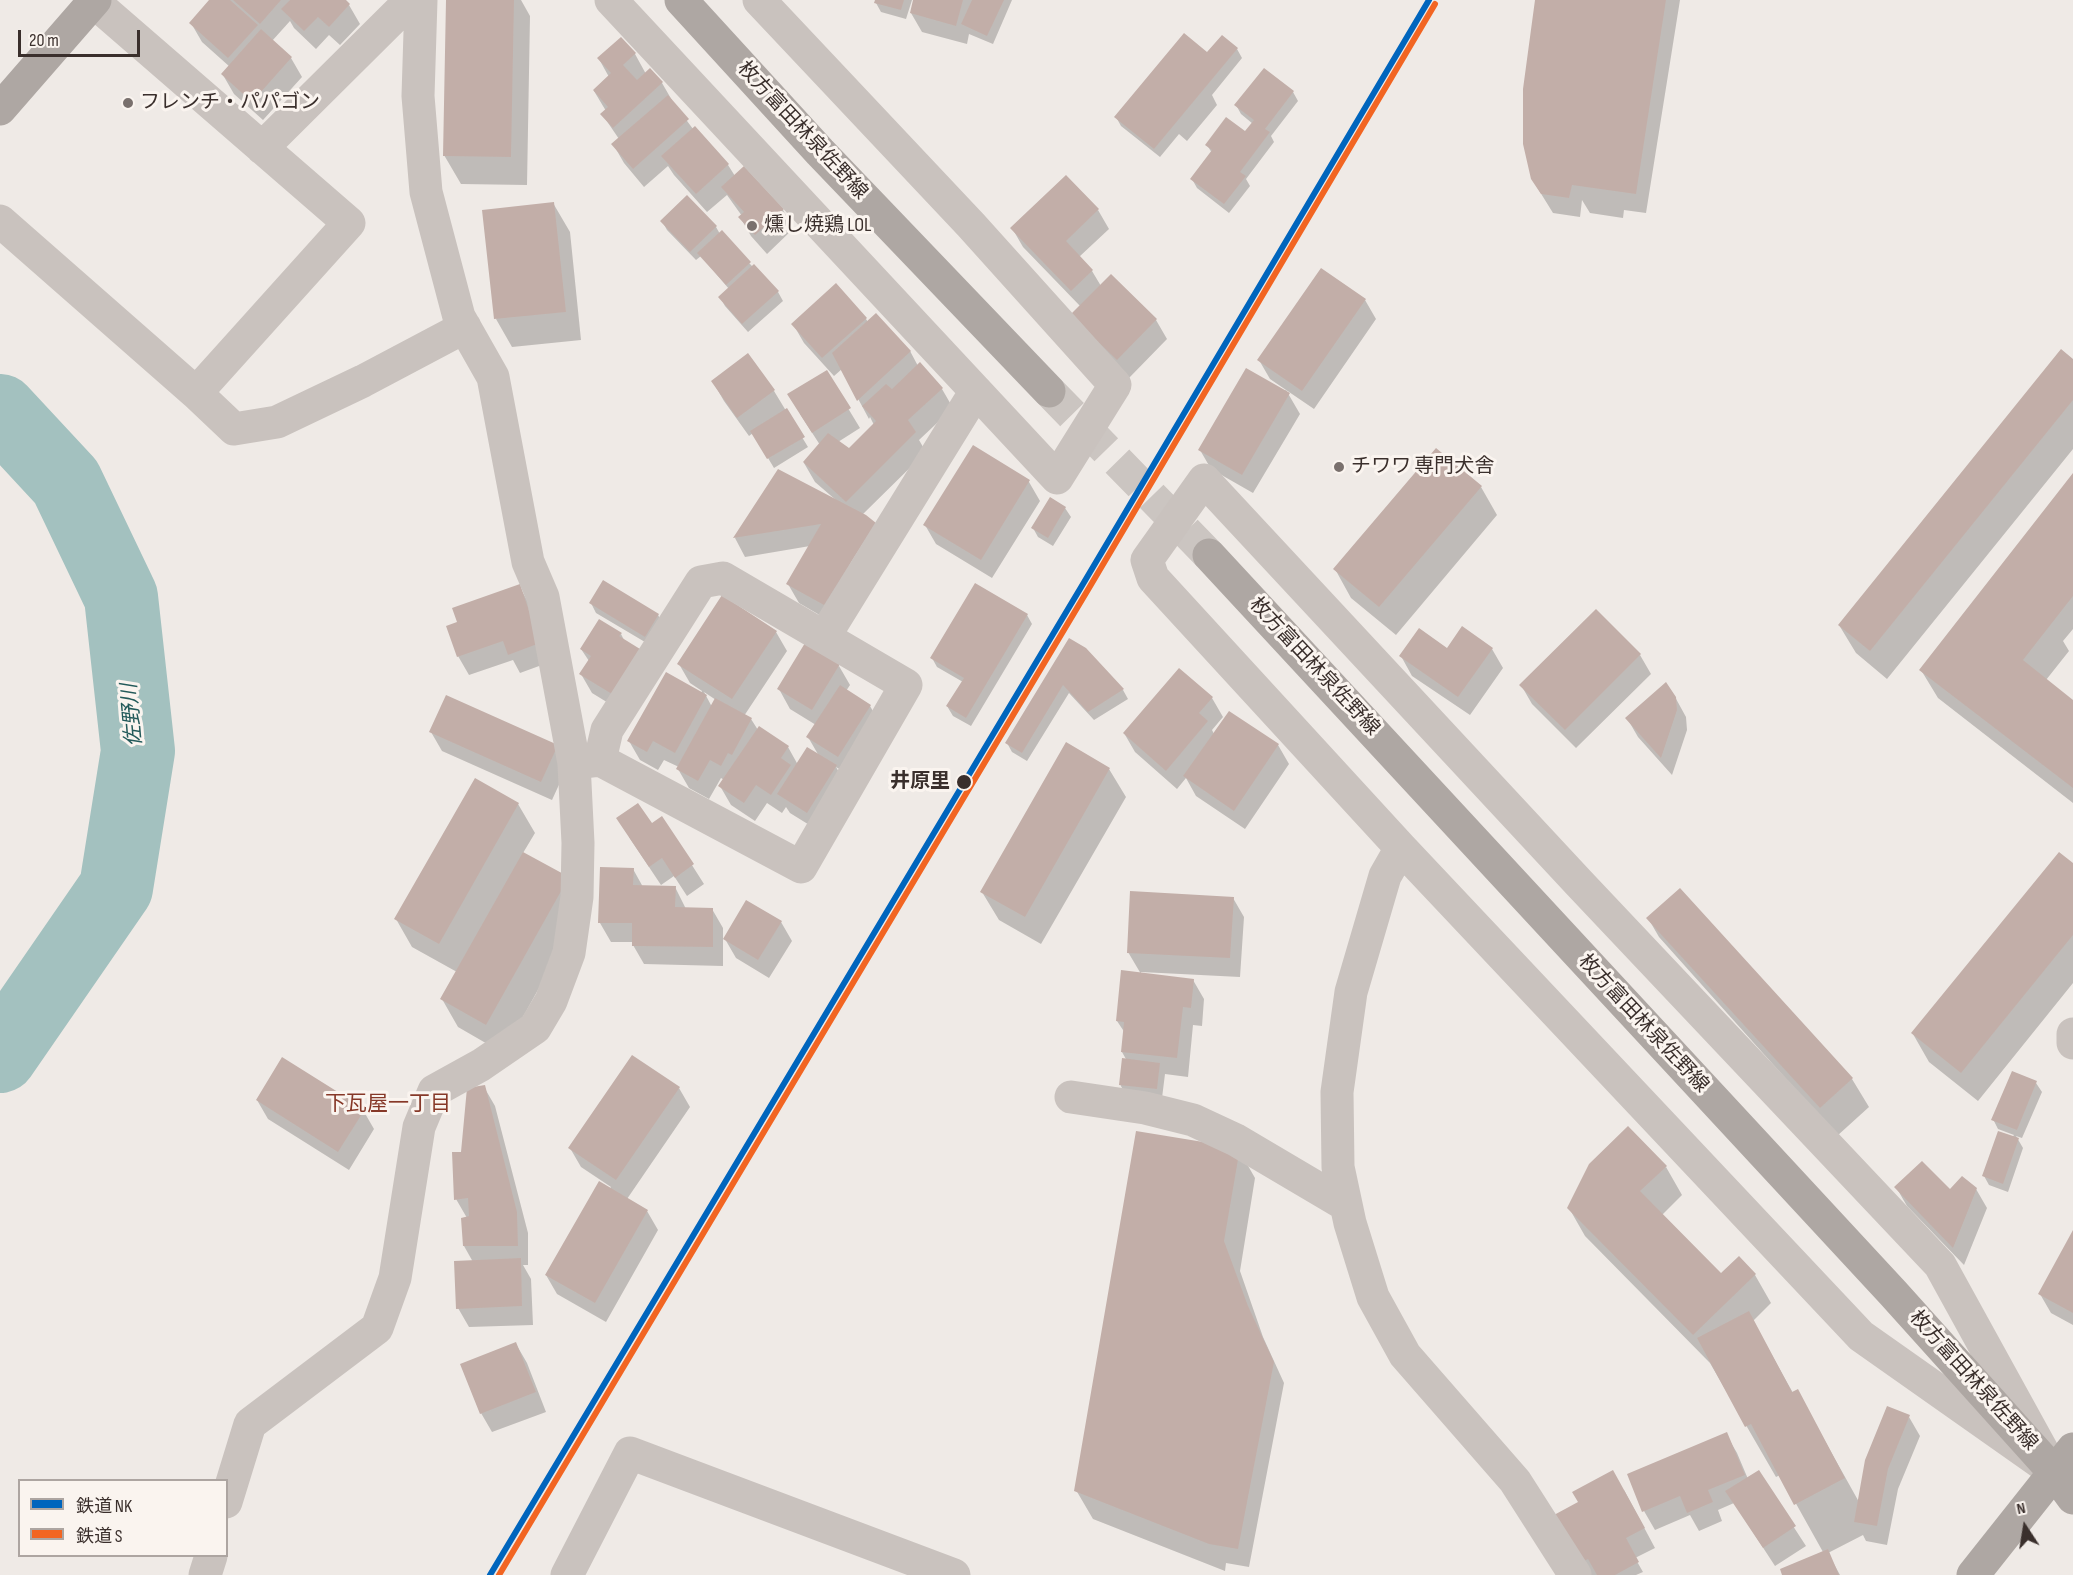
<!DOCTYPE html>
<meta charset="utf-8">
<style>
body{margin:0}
#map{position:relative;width:2073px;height:1575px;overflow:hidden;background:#efeae6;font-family:"Sofia Sans Condensed","Noto Sans JP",sans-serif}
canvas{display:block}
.legend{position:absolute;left:18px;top:1479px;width:210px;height:78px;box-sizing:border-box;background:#faf4ef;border:2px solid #ada5a1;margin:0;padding:8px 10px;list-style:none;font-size:18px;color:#3a2f2c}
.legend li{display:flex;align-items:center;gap:12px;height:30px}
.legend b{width:30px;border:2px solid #ada5a1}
.north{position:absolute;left:1995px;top:1497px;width:60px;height:60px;-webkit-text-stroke:4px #faf4ef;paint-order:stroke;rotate:348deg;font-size:16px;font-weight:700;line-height:24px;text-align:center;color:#3a2f2c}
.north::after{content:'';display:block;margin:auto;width:21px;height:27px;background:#3a2f2c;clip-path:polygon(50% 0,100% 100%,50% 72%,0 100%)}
.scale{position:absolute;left:18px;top:30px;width:122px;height:27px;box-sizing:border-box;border:3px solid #3a2f2c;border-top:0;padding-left:8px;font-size:18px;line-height:21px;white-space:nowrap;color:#3a2f2c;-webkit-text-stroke:4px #faf4ef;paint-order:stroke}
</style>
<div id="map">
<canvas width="2073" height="1575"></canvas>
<ul class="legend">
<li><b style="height:8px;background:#0065bd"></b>鉄道 NK</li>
<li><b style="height:8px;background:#f26522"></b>鉄道 S</li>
</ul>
<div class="north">N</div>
<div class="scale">20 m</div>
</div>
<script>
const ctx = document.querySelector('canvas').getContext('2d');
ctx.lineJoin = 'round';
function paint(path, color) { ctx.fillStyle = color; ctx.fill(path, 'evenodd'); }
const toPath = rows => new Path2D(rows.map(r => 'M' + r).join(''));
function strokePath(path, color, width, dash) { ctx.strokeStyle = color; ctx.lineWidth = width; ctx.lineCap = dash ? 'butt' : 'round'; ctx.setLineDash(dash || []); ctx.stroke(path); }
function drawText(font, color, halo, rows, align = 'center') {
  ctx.font = font + ' "Sofia Sans Condensed","Noto Sans JP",sans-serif'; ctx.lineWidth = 6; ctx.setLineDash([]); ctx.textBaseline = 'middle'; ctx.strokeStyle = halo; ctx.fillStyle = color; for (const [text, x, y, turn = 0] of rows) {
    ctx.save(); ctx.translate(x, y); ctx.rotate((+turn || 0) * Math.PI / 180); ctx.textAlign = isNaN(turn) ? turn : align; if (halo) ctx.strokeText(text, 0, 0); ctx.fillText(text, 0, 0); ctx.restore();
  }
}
paint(toPath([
 [211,0,344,0,349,5,360,24,340,45,329,35,316,49,294,28,290,21,272,41,291,58,302,77,263,120,234,94,223,75,230,67,202,42,191,23],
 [447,0,521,0,530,16,527,185,461,184,444,155],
 [877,0,912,0,906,19,881,12,876,3],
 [915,0,1012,0,993,44,969,34,967,44,922,32,911,13],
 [1536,0,1680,0,1646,213,1624,210,1623,218,1590,213,1582,200,1580,217,1553,213,1532,179],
 [621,39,635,54,646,74,650,71,662,83,673,102,693,129,695,128,728,165,735,176,783,210,793,229,767,254,751,236,740,217,742,216,727,195,707,212,674,175,668,166,644,187,624,163,613,144,619,139,602,114,606,111,594,91,609,77,599,59],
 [1237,49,1242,58,1212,95,1217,105,1187,141,1179,134,1160,157,1121,126,1116,117,1207,54],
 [1293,92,1298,101,1271,136,1274,142,1246,179,1250,186,1229,213,1197,188,1192,179,1212,153,1207,145,1245,133,1253,124,1241,114,1236,105],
 [553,203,570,232,581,340,512,347,496,319],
 [1098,210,1109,229,1079,257,1092,271,1101,286,1111,276,1156,320,1167,339,1129,378,1083,335,1081,307,1023,247,1012,228],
 [662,221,716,227,720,234,778,292,783,301,748,332,725,306,720,297,729,289,701,256,696,260,667,230],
 [1365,300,1376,319,1314,409,1270,379,1259,360],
 [866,319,868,322,910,351,918,366,920,365,942,389,953,408,919,440,926,452,862,515,835,624,799,603,788,584,810,546,745,557,735,538,778,471,837,501,815,482,804,463,820,445,800,414,826,372,860,428,838,442,849,450,874,425,870,417,869,419,842,369,834,376,804,343,793,324],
 [2073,361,2073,449,1887,679,1856,653,1839,625],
 [713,382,774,391,808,447,774,468,753,433,749,436,724,401],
 [1286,390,1300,414,1253,493,1211,469,1200,450],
 [973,447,1029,482,1040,501,992,578,936,544,925,525],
 [2073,475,2073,629,2063,641,2069,651,2046,680,2073,701,2073,803,1938,698,1921,670],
 [1481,487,1497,515,1396,635,1351,598,1335,569],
 [1065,508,1071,517,1053,546,1038,537,1033,528],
 [519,586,530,605,550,662,520,673,513,660,469,675,458,656,459,623],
 [591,603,658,615,663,624,650,645,596,613],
 [1027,615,1032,624,971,726,953,716,947,706,963,682,937,667,932,658],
 [776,632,787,651,744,716,751,719,758,730,788,747,798,765,819,756,808,737,816,725,790,709,779,689,839,666,850,685,846,691,870,706,881,725,849,775,836,767,847,786,819,831,790,813,786,807,782,813,767,803,755,821,731,805,720,786,724,780,721,778,709,799,689,788,678,769,679,767,664,760,658,770,640,760,629,741,701,693,702,691,690,683,679,664],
 [704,692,716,700,712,707],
 [621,634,625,642,623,712,592,693,581,674,589,661,581,649],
 [1084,649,1123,690,1128,699,1094,720,1069,693,1027,761,1012,752,1007,743],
 [1492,649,1503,668,1470,715,1412,676,1401,656,1448,650],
 [1640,655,1651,674,1576,748,1532,704,1521,685],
 [1180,671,1212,698,1223,717,1212,730,1214,734,1278,745,1289,764,1245,829,1196,796,1186,778,1177,789,1135,752,1124,733],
 [1675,697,1686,717,1687,730,1672,775,1638,737,1627,718],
 [431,732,557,746,568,765,552,800,442,751],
 [1109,769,1126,797,1041,944,999,920,982,892],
 [476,780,518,804,535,833,523,853,584,907,503,1053,458,1027,442,999,457,972,412,947,396,919],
 [662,818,704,884,687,896,674,876,661,885,629,837],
 [2073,865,2073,983,1978,1101,1929,1062,1913,1034],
 [633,869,643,887,675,887,686,909,712,909,723,928,723,966,644,964,633,945,633,942,611,942,600,923],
 [1680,890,1852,1079,1869,1107,1837,1136,1659,937,1648,918],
 [1233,898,1244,917,1240,977,1141,972,1141,974,1128,952],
 [781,922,792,941,769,978,736,958,725,939],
 [1193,980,1204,999,1202,1026,1193,1025,1188,1077,1165,1074,1162,1098,1125,1094,1120,1084,1127,1061,1122,1052,1125,1033,1117,1021],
 [2036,1083,2042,1092,2022,1138,2016,1136,2023,1148,2008,1192,1989,1185,1984,1176,2014,1135,1998,1129,1993,1119],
 [484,1087,495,1106,528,1233,528,1265,523,1265,531,1279,533,1325,469,1327,458,1308,473,1262,464,1246,467,1218,456,1199,462,1153],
 [679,1088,690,1107,627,1199,647,1211,658,1230,606,1322,557,1294,546,1275,611,1187,581,1167,570,1148],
 [257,1100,363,1110,374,1129,349,1170,268,1119],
 [1239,1150,1255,1178,1240,1271,1263,1337,1284,1383,1249,1567,1226,1563,1225,1571,1093,1519,1076,1490],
 [1666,1167,1682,1195,1662,1215,1721,1275,1755,1275,1771,1303,1753,1321,1793,1393,1797,1391,1859,1502,1909,1417,1920,1436,1898,1489,1887,1545,1866,1541,1863,1535,1828,1553,1840,1575,1784,1575,1823,1552,1780,1475,1776,1477,1710,1363,1585,1236,1569,1208],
 [1896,1187,1951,1191,1976,1189,1987,1208,1964,1265,1907,1206],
 [2073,1233,2073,1325,2051,1313,2040,1294],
 [516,1344,527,1363,546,1412,492,1432,481,1413],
 [1726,1434,1737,1453,1748,1479,1758,1472,1806,1546,1775,1566,1734,1503,1718,1510,1722,1521,1699,1531,1690,1515,1655,1530,1644,1511],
 [1624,1490,1655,1548,1635,1558,1643,1572,1636,1575,1589,1575,1556,1516]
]), '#0003');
strokePath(toPath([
 [0,411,66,482,121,597,138,751,116,888,0,1056]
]), '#a3c1bf', 74);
paint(toPath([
 [209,0,230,0,258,25,228,58,189,23],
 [233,0,281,0,260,24],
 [290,0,346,0,350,4,329,27,318,17,304,31,281,9],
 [446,0,514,0,511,157,443,156],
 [875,0,904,0,901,10,874,3],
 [913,0,963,0,956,26,910,13],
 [972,0,1004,0,987,36,961,24],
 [1535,0,1666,0,1636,194,1572,185,1569,198,1541,194,1531,179,1523,144,1523,89],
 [261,29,292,57,252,102,221,74],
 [1184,33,1207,52,1222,35,1238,48,1154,149,1114,117],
 [621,37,636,53,623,65,637,80,650,68,663,82,613,128,600,114,608,107,593,90,611,73,597,58],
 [1264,68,1294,91,1265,129,1270,132,1240,172,1246,176,1224,204,1190,179,1212,150,1205,145,1226,117,1245,131,1254,120,1234,105],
 [668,95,689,119,633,169,611,144],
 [695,126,729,164,696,194,661,156],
 [744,166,784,209,755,235,738,217,744,212,721,187],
 [1066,175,1099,209,1066,241,1093,270,1071,291,1010,228],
 [687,195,717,226,690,252,660,221],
 [554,202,566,312,494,319,482,210],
 [722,230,751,262,726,285,697,253],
 [754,264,779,291,742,324,718,297],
 [1321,268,1366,299,1302,391,1257,360],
 [1111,274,1157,319,1117,360,1070,315],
 [836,283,867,318,822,358,791,324],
 [876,313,911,351,857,401,832,353],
 [2061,349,2073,359,2073,400,1870,651,1838,625],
 [748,353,775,390,737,418,711,381],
 [920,362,943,388,908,420,916,432,846,502,803,462,828,433,849,448,876,421,862,406,886,384,892,389],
 [1246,368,1290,393,1242,475,1198,450],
 [827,370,851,408,812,433,787,394],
 [787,408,805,437,767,459,750,431],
 [973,445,1030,480,981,560,923,525],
 [1436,448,1482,486,1379,607,1333,569],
 [778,469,866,515,876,523,824,605,786,584,821,524,733,538],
 [2073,473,2073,596,2023,660,2073,700,2073,788,1919,670],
 [1050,497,1066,507,1048,538,1031,528],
 [603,580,659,614,645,637,589,603],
 [975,583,1028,614,966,718,946,706,964,678,930,658],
 [520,584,540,643,508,655,503,641,457,657,446,626,457,622,452,608],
 [722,595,777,631,732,699,677,664],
 [1596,609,1641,654,1565,730,1519,685],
 [599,619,622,633,619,636,640,649,612,694,579,674,591,656,580,649],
 [1462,626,1493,648,1458,697,1399,656,1419,628,1447,648],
 [1069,638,1086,648,1124,689,1088,712,1063,685,1022,753,1005,743],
 [805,643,840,664,812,710,777,689],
 [1179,668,1213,697,1199,713,1208,721,1166,771,1123,733],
 [666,672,707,695,675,753,653,741,647,752,627,741],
 [1666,682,1676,697,1677,710,1661,758,1625,718],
 [840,685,871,705,838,757,806,737],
 [446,695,558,745,541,782,429,732],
 [715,698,752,718,732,755,728,753,721,766,710,760,698,781,676,769],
 [1229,711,1279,744,1234,811,1183,776],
 [759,726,789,746,781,758,791,765,771,795,756,785,744,803,718,786],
 [1066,742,1110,768,1025,917,980,892],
 [807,747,837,765,807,813,777,794],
 [475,778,519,803,439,944,394,919],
 [638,803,652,823,662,816,694,864,675,878,662,858,649,867,616,818],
 [523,852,569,877,486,1025,440,999],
 [2059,852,2073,863,2073,935,1961,1073,1911,1033],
 [600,867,634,868,633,885,676,886,675,907,713,908,713,947,632,946,632,923,598,923],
 [1680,888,1853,1078,1820,1108,1646,918],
 [1130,891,1234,897,1230,958,1127,953],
 [746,900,782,921,758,960,723,939],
 [1121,970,1194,979,1191,1008,1183,1007,1177,1058,1121,1052,1124,1022,1116,1021],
 [632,1055,680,1087,616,1180,568,1148],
 [282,1057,365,1109,338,1152,256,1100],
 [1122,1058,1160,1063,1157,1089,1119,1085],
 [2012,1071,2037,1081,2017,1130,1991,1120],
 [485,1085,517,1212,518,1246,463,1246,461,1218,469,1216,468,1198,454,1200,452,1152,461,1152,467,1088],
 [1628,1126,1667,1166,1640,1191,1721,1273,1739,1256,1756,1274,1693,1335,1567,1208,1589,1164],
 [1136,1131,1240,1148,1224,1241,1248,1306,1274,1362,1238,1549,1209,1544,1074,1491],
 [1998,1131,2019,1138,2003,1184,1982,1176],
 [1922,1161,1950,1189,1962,1176,1977,1188,1953,1248,1894,1187],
 [599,1181,648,1210,595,1303,545,1275],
 [2073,1230,2073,1313,2038,1294],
 [521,1258,522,1306,456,1309,454,1261],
 [1749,1311,1792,1392,1798,1389,1845,1478,1794,1505,1751,1424,1745,1427,1697,1338],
 [516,1342,536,1392,480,1414,460,1364],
 [1887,1406,1910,1415,1888,1469,1877,1526,1854,1522,1865,1460],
 [1727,1432,1745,1475,1708,1490,1713,1502,1687,1513,1680,1496,1642,1512,1627,1474],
 [1613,1470,1645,1528,1626,1538,1639,1562,1615,1575,1597,1575,1588,1559,1580,1563,1554,1515,1578,1502,1572,1492],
 [1759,1470,1796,1526,1763,1548,1725,1491],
 [1828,1549,1839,1575,1782,1575,1780,1569]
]), '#c2aea8');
strokePath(toPath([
 [1049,391,1209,555]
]), '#cbc5c1', 33, [33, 16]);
strokePath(toPath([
 [611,0,1057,478,1115,385,971,225,759,0],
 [262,148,411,0],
 [0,221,196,393,349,223,94,2],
 [196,393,234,429,277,422,363,381,465,327],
 [1204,480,1579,883,1940,1265,2054,1472,1861,1336,1401,848,1153,578,1147,560,1204,480],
 [824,637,976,391],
 [574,763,600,760,801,867,906,685,723,578,701,582,607,730,600,760],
 [1401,848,1385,876,1351,992,1337,1092,1338,1167,1350,1223,1373,1297,1405,1355,1515,1481,1575,1575],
 [2073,1034,2073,1043],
 [1071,1097,1145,1108,1193,1120,1236,1140,1346,1205],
 [226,1502,250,1424,377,1328,395,1278,419,1127,434,1091,481,1065,535,1028,551,1001,569,953,577,897,578,843,574,763,543,597,528,562,493,377,459,317,426,192,418,96,421,0],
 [205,1575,211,1556],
 [567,1575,630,1453,954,1575]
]), '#c9c2be', 33);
strokePath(toPath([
 [681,0,820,152,1049,391],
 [0,109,95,0],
 [1209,555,1893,1293,2054,1472,2073,1498],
 [1973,1575,2073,1449]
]), '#aea7a3', 33);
strokePath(toPath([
 [490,1575,1083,584,1429,0]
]), '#0065bd', 6);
strokePath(toPath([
 [499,1575,1089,588,1435,4]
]), '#f26522', 6);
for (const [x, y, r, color] of [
 [128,103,6,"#79706d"],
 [752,226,6,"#79706d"],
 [1339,467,6,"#79706d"],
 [964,782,8,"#3a2f2c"]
]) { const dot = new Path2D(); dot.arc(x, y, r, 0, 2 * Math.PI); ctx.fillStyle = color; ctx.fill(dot); strokePath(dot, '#faf4ef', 2); }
drawText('20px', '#3a2f2c', '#faf4ef', [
 ["フレンチ・パパゴン",140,103],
 ["燻し焼鶏 LOL",764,226],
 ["チワワ 専門犬舎",1351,467]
], 'left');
drawText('20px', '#3a2f2c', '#faf4ef', [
 ["枚方富田林泉佐野線",802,131,47],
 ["枚方富田林泉佐野線",1314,667,47],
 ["枚方富田林泉佐野線",1643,1024,47],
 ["枚方富田林泉佐野線",1973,1381,48]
]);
drawText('bold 20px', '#3a2f2c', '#faf4ef', [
 ["井原里",950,782]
], 'right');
drawText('italic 21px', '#235a5a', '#faf4ef', [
 ["佐野川",133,715,-95]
]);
drawText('21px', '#863828', '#faf4ef', [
 ["下瓦屋一丁目",388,1105]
]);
</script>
